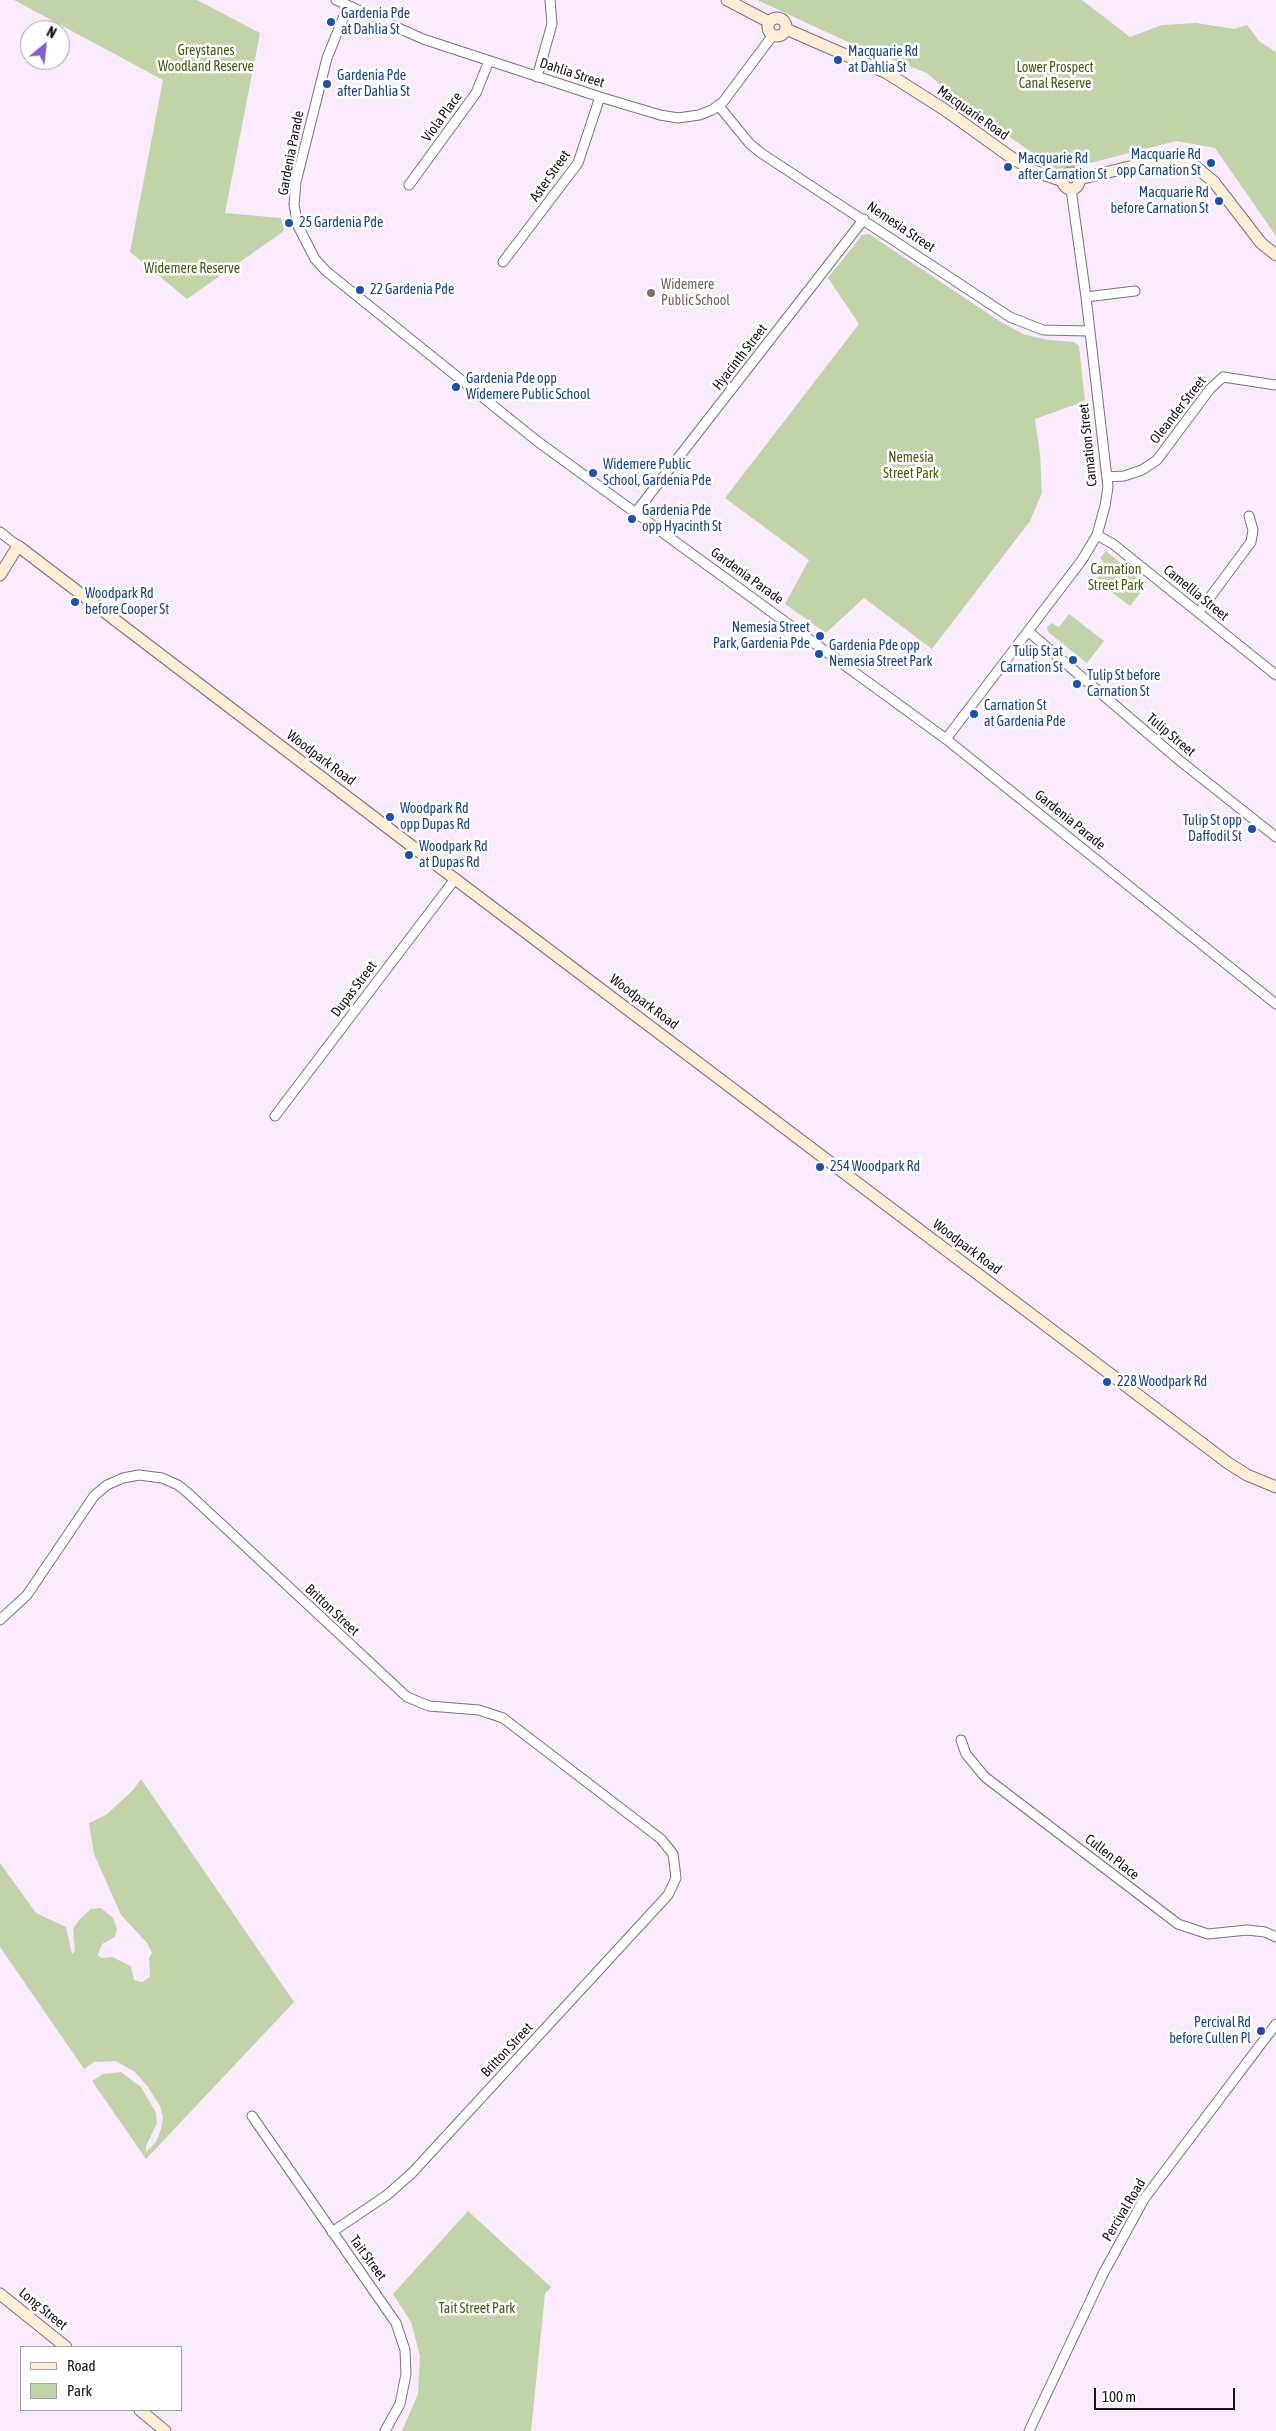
<!DOCTYPE html>
<style>
body{margin:0}
#map{position:relative;width:1276px;height:2431px;overflow:hidden;background:#f9ebfd;font-family:"Asap Condensed",sans-serif}
canvas{display:block}
.legend{position:absolute;left:20px;top:2346px;width:162px;height:65px;box-sizing:border-box;background:#fff;border:1px solid #a2a0a3;margin:0;padding:6px 9px;list-style:none;font-size:15px;color:#171219}
.legend li{display:flex;align-items:center;gap:10px;height:25px}
.legend b{width:25px;border:1px solid #a2a0a3}
.north{position:absolute;left:20px;top:20px;width:50px;height:50px;box-sizing:border-box;background:#fff;border:1px solid #a2a0a3;border-radius:50%;rotate:28deg;font-size:14px;font-weight:700;line-height:20px;text-align:center;color:#171219}
.north::after{content:'';display:block;margin:auto;width:18px;height:22px;background:#7f5dd8;clip-path:polygon(50% 0,100% 100%,50% 72%,0 100%)}
.scale{position:absolute;left:1094px;top:2388px;width:141px;height:22px;box-sizing:border-box;border:2px solid #171219;border-top:0;padding-left:6px;font-size:15px;line-height:18px;white-space:nowrap;color:#171219;-webkit-text-stroke:4px #fff;paint-order:stroke}
</style>
<div id="map">
<canvas width="1276" height="2431"></canvas>
<ul class="legend">
<li><b style="height:6px;background:#ffeed4"></b>Road</li>
<li><b style="height:14px;background:#c0d4a8"></b>Park</li>
</ul>
<div class="north">N</div>
<div class="scale">100 m</div>
</div>
<script>
const ctx = document.querySelector('canvas').getContext('2d');
ctx.lineJoin = 'round';
function paint(path, color) { ctx.fillStyle = color; ctx.fill(path, 'evenodd'); }
const toPath = rows => new Path2D(rows.map(r => 'M' + r).join(''));
function strokePath(path, color, width, dash) { ctx.strokeStyle = color; ctx.lineWidth = width; ctx.lineCap = dash ? 'butt' : 'round'; ctx.setLineDash(dash || []); ctx.stroke(path); }
function drawText(font, color, halo, rows, align = 'center') {
  ctx.font = font + ' "Asap Condensed",sans-serif'; ctx.lineWidth = 5; ctx.setLineDash([]); ctx.textBaseline = 'middle'; ctx.strokeStyle = halo; ctx.fillStyle = color; for (const [text, x, y, turn = 0] of rows) {
    ctx.save(); ctx.translate(x, y); ctx.rotate((+turn || 0) * Math.PI / 180); ctx.textAlign = isNaN(turn) ? turn : align; if (halo) ctx.strokeText(text, 0, 0); ctx.fillText(text, 0, 0); ctx.restore();
  }
}
paint(toPath([
 [14,0,197,0,260,33,225,213,281,218,284,231,187,299,130,252,163,80],
 [757,0,1082,0,1130,37,1162,25,1196,23,1234,29,1247,25,1259,41,1276,52,1276,236,1215,148,1176,141,1059,171,963,105,927,73,850,43],
 [869,234,1001,322,1023,334,1048,340,1074,342,1079,346,1085,401,1035,419,1040,454,1042,493,1030,521,932,649,864,598,826,633,785,604,809,560,725,498,859,324,828,278,862,235],
 [1106,551,1145,583,1145,587,1130,606,1095,580,1106,566,1100,558],
 [1069,614,1104,641,1087,663,1048,632,1047,628,1051,623,1059,627],
 [141,1779,294,2002,146,2159,92,2081,103,2074,121,2072,141,2087,156,2113,157,2123,146,2146,146,2152,156,2142,161,2129,163,2117,160,2106,148,2087,135,2072,116,2061,94,2062,84,2069,0,1947,0,1863,36,1913,66,1927,72,1954,75,1951,73,1929,79,1920,91,1909,101,1908,113,1918,117,1929,115,1937,102,1944,98,1955,101,1958,112,1957,131,1966,134,1980,142,1982,150,1977,149,1958,152,1953,147,1943,121,1915,94,1854,89,1823,106,1815,133,1790],
 [468,2211,551,2287,545,2294,531,2431,402,2431,418,2394,420,2356,411,2322,393,2294]
]), '#c0d4a8');
const street = toPath([
 [336,0,423,39,600,97,660,115,678,118,699,115,712,110,723,102,773,35],
 [348,6,327,58,296,182,294,205,298,226,315,259,326,271,537,441,946,739,1276,1004],
 [537,77,552,24,550,0],
 [718,105,750,144,761,153,1010,317,1043,330,1089,331],
 [409,185,476,93,489,61],
 [503,262,578,163,600,97],
 [1086,297,1135,291],
 [1107,477,1124,476,1142,470,1157,460,1210,389,1223,377,1276,385],
 [636,512,864,219],
 [0,532,18,546],
 [1097,535,1113,544,1276,675],
 [1199,612,1251,542,1253,530,1249,516],
 [1029,632,1179,760,1276,837],
 [946,739,1082,560,1097,535,1105,506,1108,487,1086,297,1071,189],
 [275,1116,455,879],
 [0,1620,27,1595,94,1496,107,1485,123,1478,139,1475,162,1478,178,1485,188,1493,407,1697,429,1706,479,1710,503,1718,661,1839,673,1854,676,1878,668,1895,412,2173,387,2195,332,2232],
 [961,1740,966,1754,985,1777,1178,1924,1208,1934,1247,1930,1265,1932,1276,1937],
 [252,2116,396,2323,405,2350,406,2374,400,2404,385,2431],
 [1029,2431,1103,2274,1144,2199,1276,2024]
]);
const secondary = toPath([
 [727,0,769,22],
 '768 27a9 9 0 1 1 18 0a9 9 0 1 1-18 0Z',
 [786,29,887,73,945,110,1012,158,1034,171,1063,181],
 '1063 181a8 8 0 1 1 16 0a8 8 0 1 1-16 0Z',
 [1079,179,1159,160,1171,159,1195,166,1214,182,1261,243,1276,255],
 [0,575,18,546,455,879,1228,1463,1247,1475,1276,1487],
 [0,2294,66,2347],
 [140,2410,165,2431]
]);
strokePath(street, '#7f7083', 11);
strokePath(secondary, '#7f7083', 13);
strokePath(street, '#fff', 9);
strokePath(secondary, '#ffeed4', 11);
for (const [x, y, r, color] of [
 [331,22,5,"#1a4fb4"],
 [838,60,5,"#1a4fb4"],
 [327,84,5,"#1a4fb4"],
 [1211,163,5,"#1a4fb4"],
 [1008,167,5,"#1a4fb4"],
 [1219,201,5,"#1a4fb4"],
 [289,223,5,"#1a4fb4"],
 [360,290,5,"#1a4fb4"],
 [651,293,5,"#8d6e63"],
 [456,387,5,"#1a4fb4"],
 [593,473,5,"#1a4fb4"],
 [632,519,5,"#1a4fb4"],
 [75,602,5,"#1a4fb4"],
 [820,636,5,"#1a4fb4"],
 [819,654,5,"#1a4fb4"],
 [1073,660,5,"#1a4fb4"],
 [1077,684,5,"#1a4fb4"],
 [974,714,5,"#1a4fb4"],
 [390,817,5,"#1a4fb4"],
 [1252,829,5,"#1a4fb4"],
 [409,855,5,"#1a4fb4"],
 [820,1167,5,"#1a4fb4"],
 [1107,1382,5,"#1a4fb4"],
 [1261,2031,5,"#1a4fb4"]
]) { const dot = new Path2D(); dot.arc(x, y, r, 0, 2 * Math.PI); ctx.fillStyle = color; ctx.fill(dot); strokePath(dot, '#fff', 2); }
drawText('14px', '#164399', '#fff', [
 ["Gardenia Pde",341,14],
 ["at Dahlia St",341,30],
 ["Macquarie Rd",848,52],
 ["at Dahlia St",848,68],
 ["Gardenia Pde",337,76],
 ["after Dahlia St",337,92],
 ["Macquarie Rd",1201,155,"right"],
 ["opp Carnation St",1201,171,"right"],
 ["Macquarie Rd",1018,159],
 ["after Carnation St",1018,175],
 ["Macquarie Rd",1209,193,"right"],
 ["before Carnation St",1209,209,"right"],
 ["25 Gardenia Pde",299,223],
 ["22 Gardenia Pde",370,290],
 ["Gardenia Pde opp",466,379],
 ["Widemere Public School",466,395],
 ["Widemere Public",603,465],
 ["School, Gardenia Pde",603,481],
 ["Gardenia Pde",642,511],
 ["opp Hyacinth St",642,527],
 ["Woodpark Rd",85,594],
 ["before Cooper St",85,610],
 ["Nemesia Street",810,628,"right"],
 ["Park, Gardenia Pde",810,644,"right"],
 ["Gardenia Pde opp",829,646],
 ["Nemesia Street Park",829,662],
 ["Tulip St at",1063,652,"right"],
 ["Carnation St",1063,668,"right"],
 ["Tulip St before",1087,676],
 ["Carnation St",1087,692],
 ["Carnation St",984,706],
 ["at Gardenia Pde",984,722],
 ["Woodpark Rd",400,809],
 ["opp Dupas Rd",400,825],
 ["Tulip St opp",1242,821,"right"],
 ["Daffodil St",1242,837,"right"],
 ["Woodpark Rd",419,847],
 ["at Dupas Rd",419,863],
 ["254 Woodpark Rd",830,1167],
 ["228 Woodpark Rd",1117,1382],
 ["Percival Rd",1251,2023,"right"],
 ["before Cullen Pl",1251,2039,"right"]
], 'left');
drawText('14px', '#445f14', '#fff', [
 ["Greystanes",206,51],
 ["Woodland Reserve",206,67],
 ["Lower Prospect",1055,68],
 ["Canal Reserve",1055,84],
 ["Widemere Reserve",192,269],
 ["Nemesia",911,458],
 ["Street Park",911,474],
 ["Carnation",1116,570],
 ["Street Park",1116,586],
 ["Tait Street Park",477,2309]
]);
drawText('14px', '#171219', '#fff', [
 ["Dahlia Street",572,73,18],
 ["Macquarie Road",973,113,35],
 ["Viola Place",442,117,-54],
 ["Gardenia Parade",291,153,-79],
 ["Aster Street",550,176,-55],
 ["Nemesia Street",901,227,34],
 ["Hyacinth Street",740,357,-52],
 ["Oleander Street",1178,410,-52],
 ["Carnation Street",1088,445,-96],
 ["Gardenia Parade",747,576,36],
 ["Camellia Street",1196,593,39],
 ["Tulip Street",1171,735,40],
 ["Woodpark Road",321,758,37],
 ["Gardenia Parade",1070,820,39],
 ["Dupas Street",354,989,-53],
 ["Woodpark Road",644,1002,37],
 ["Woodpark Road",967,1247,37],
 ["Britton Street",332,1610,43],
 ["Cullen Place",1112,1857,38],
 ["Britton Street",507,2050,-47],
 ["Percival Road",1124,2210,-59],
 ["Tait Street",368,2258,54],
 ["Long Street",43,2309,39]
]);
drawText('14px', '#785e54', '#fff', [
 ["Widemere",661,285],
 ["Public School",661,301]
], 'left');
</script>
